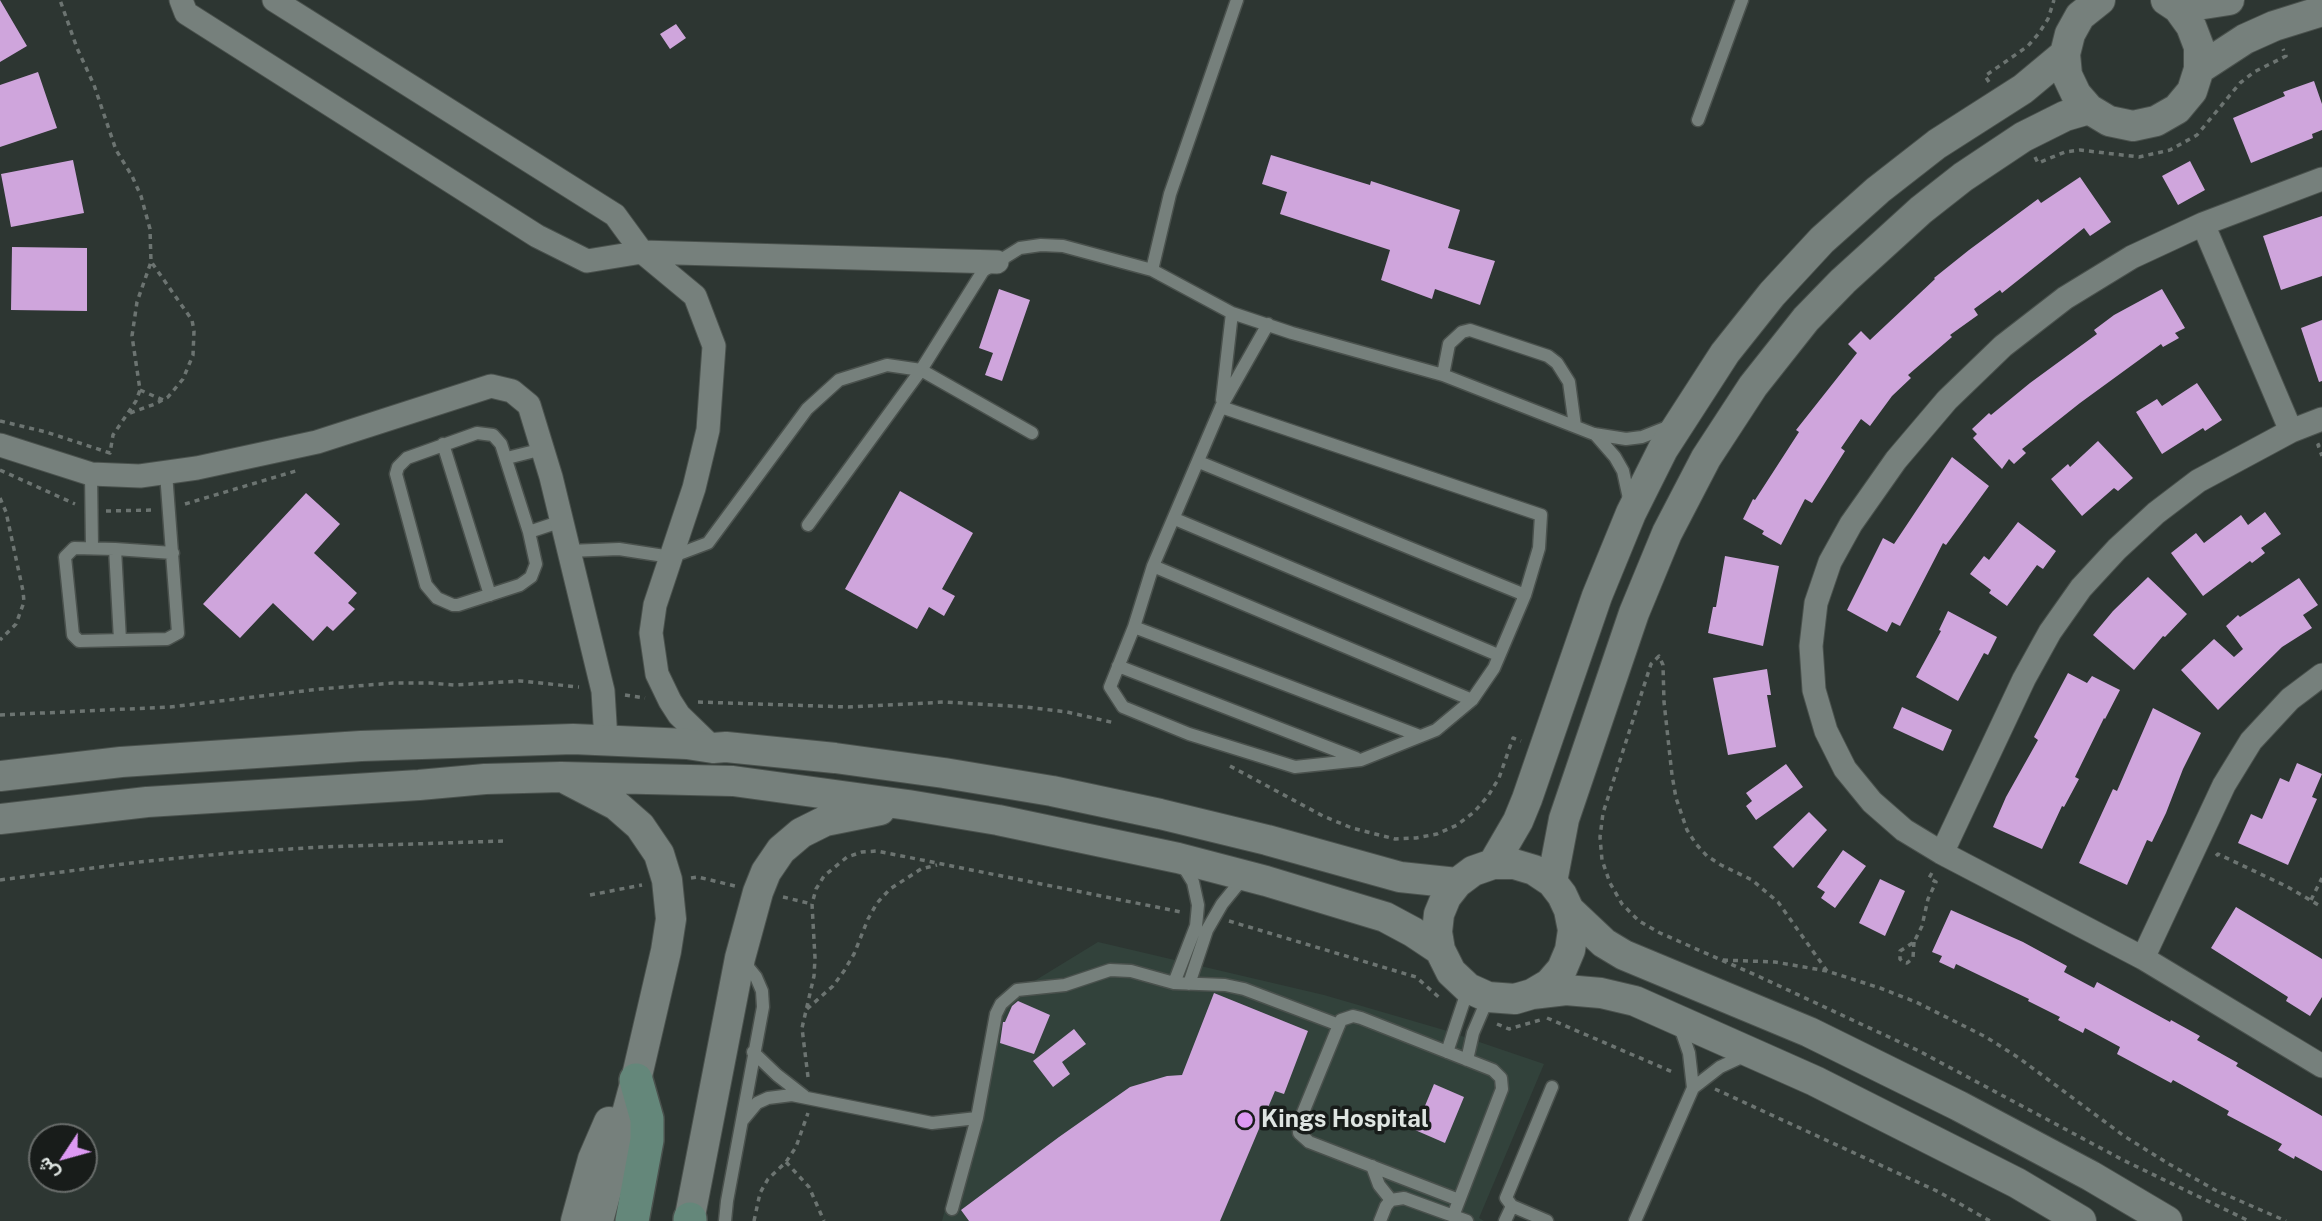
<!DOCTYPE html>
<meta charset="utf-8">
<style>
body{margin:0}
#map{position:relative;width:2322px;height:1221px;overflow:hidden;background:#2d3632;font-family:"Public Sans",Vazirmatn,sans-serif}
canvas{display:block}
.north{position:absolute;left:28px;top:1123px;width:70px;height:70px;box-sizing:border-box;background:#181c1a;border:2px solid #686c6a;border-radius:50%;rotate:234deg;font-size:19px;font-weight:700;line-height:28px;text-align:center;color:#dfe5e2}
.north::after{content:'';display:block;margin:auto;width:24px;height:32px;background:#dd99f3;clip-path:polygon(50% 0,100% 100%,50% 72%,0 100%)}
</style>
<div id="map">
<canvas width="2322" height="1221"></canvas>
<div class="north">ش</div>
</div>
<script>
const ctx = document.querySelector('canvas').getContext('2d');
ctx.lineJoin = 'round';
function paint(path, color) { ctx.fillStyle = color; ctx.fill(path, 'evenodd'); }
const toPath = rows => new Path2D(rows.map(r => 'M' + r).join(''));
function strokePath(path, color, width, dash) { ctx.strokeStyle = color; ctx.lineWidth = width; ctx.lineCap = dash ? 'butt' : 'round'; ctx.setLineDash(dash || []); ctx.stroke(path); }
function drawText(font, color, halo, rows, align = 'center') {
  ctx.font = font + ' "Public Sans",sans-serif'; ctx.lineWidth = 7; ctx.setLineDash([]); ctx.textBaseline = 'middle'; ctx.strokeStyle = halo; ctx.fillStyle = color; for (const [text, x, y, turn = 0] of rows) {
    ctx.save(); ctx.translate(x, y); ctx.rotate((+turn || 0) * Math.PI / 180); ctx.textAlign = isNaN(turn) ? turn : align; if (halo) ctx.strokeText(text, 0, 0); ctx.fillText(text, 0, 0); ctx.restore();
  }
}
paint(toPath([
 [1098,942,1324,995,1444,1030,1544,1064,1479,1218,1484,1221,942,1221,1000,1002]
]), '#32423b');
paint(toPath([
 [0,0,27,46,0,62],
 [676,24,686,38,670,49,660,34],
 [38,72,57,128,0,147,0,85],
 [2314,81,2322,104,2322,130,2312,134,2313,138,2251,163,2233,118,2285,96,2283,92],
 [1271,155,1370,185,1371,181,1460,210,1448,248,1495,261,1480,305,1435,289,1432,299,1381,280,1390,250,1280,214,1287,192,1262,184],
 [73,160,84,213,11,227,1,174],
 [2190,161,2205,190,2178,205,2162,176],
 [2080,177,2111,222,2090,236,2084,228,2002,293,2000,290,1974,309,1978,315,1950,335,1952,337,1908,375,1911,378,1892,396,1870,426,1861,419,1841,448,1845,451,1812,503,1805,499,1781,545,1762,534,1764,531,1743,519,1753,499,1755,500,1799,432,1796,430,1857,353,1848,344,1861,331,1870,340,1935,279,1934,278,1969,250,2038,199,2041,203],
 [2322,216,2322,276,2281,290,2263,236],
 [12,247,87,248,87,311,11,310],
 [999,289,1030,300,1002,381,985,375,993,353,979,348],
 [2162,289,2185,328,2175,333,2179,338,2163,347,2161,344,2080,403,2022,449,2026,453,2014,464,2009,459,2002,469,1973,438,1977,434,1972,429,1989,413,1991,415,2030,383,2097,334,2094,330,2114,315],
 [2322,320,2322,381,2319,382,2301,328],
 [2197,383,2222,420,2205,431,2203,428,2162,454,2136,412,2157,399,2162,406],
 [2098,441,2133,478,2118,491,2114,488,2082,516,2051,479,2068,464,2070,467],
 [1952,457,1989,486,1946,545,1943,543,1900,626,1892,622,1887,632,1847,610,1883,538,1894,544],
 [900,491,973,533,942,589,955,596,944,616,929,607,917,629,845,589],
 [306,493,340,524,314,553,357,593,348,603,355,609,333,631,327,626,313,641,273,603,240,638,203,604],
 [2265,512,2281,534,2261,548,2265,553,2252,563,2250,561,2203,596,2171,553,2196,533,2204,543,2241,515,2248,525],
 [2018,522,2056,551,2043,569,2037,565,2007,606,1989,593,1991,590,1970,574,1984,556,1989,560],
 [1725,556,1779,566,1763,646,1708,633,1713,607,1716,607],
 [2148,577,2187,614,2165,637,2163,636,2134,670,2093,635,2113,611],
 [2299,578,2318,605,2303,615,2312,628,2282,647,2218,710,2181,670,2214,639,2234,657,2243,649,2226,626,2238,615,2240,617],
 [1948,611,1997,637,1988,655,1984,653,1958,701,1916,677,1941,631,1939,630],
 [1767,669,1771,695,1767,695,1776,747,1728,755,1713,678],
 [2068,673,2087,683,2092,676,2120,690,2105,719,2104,718,2075,777,2079,779,2064,807,2062,806,2042,849,1993,827,2006,797,2038,740,2034,737],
 [1902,707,1952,730,1943,751,1893,728],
 [2153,708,2201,733,2183,769,2166,813,2152,842,2147,840,2127,885,2079,863,2113,789,2117,791],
 [2297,763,2322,774,2312,797,2317,799,2288,865,2238,843,2251,814,2262,819,2280,778,2289,782],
 [1786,764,1803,787,1756,820,1746,806,1752,801,1746,793],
 [1809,812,1827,830,1793,868,1773,847],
 [1843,850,1866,866,1835,908,1821,898,1825,892,1817,887],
 [1880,879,1905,891,1885,936,1859,923],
 [2236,907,2322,959,2322,997,2310,1016,2286,1001,2288,997,2211,948],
 [1951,910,2023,942,2067,966,2064,972,2094,988,2097,982,2170,1022,2171,1020,2200,1036,2197,1040,2238,1063,2236,1066,2322,1116,2322,1171,2295,1156,2294,1159,2278,1150,2282,1144,2227,1115,2229,1111,2173,1080,2171,1083,2117,1054,2120,1047,2085,1028,2083,1033,2058,1020,2060,1017,2028,1001,2029,999,1956,964,1954,969,1939,962,1942,956,1932,952],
 [1214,993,1308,1031,1284,1094,1275,1091,1220,1221,969,1221,961,1210,1059,1137,1130,1087,1167,1076,1182,1075],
 [1018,1001,1050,1015,1034,1054,1000,1043,1003,1022,1005,1022,1012,1006],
 [1074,1029,1086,1044,1062,1062,1070,1074,1053,1087,1033,1061],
 [1434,1084,1464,1097,1445,1143,1415,1130]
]), '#cfa5dc');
const service = toPath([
 [1698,120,1742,0],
 [1152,270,1170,194,1237,0],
 [1443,375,1449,344,1462,332,1470,330,1548,356,1557,363,1569,382,1575,426],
 [1222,400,1232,313],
 [1221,407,1541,515,1539,548,1525,595,1494,668,1472,700,1436,730,1361,760,1295,767,1189,734,1123,707,1110,687,1134,627,1153,566,1221,407,1268,324],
 [477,433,493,435,501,444,529,532,536,564,531,577,520,585,458,605,453,605,437,598,426,585,396,474,398,467,407,458,477,433],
 [1595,434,1615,457,1623,471,1630,503],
 [443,444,490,595],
 [507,458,543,449],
 [1199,462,1525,595],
 [91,474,92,548],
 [1175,519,1498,655],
 [808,525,921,370,983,271,1020,248,1041,245,1063,246,1152,270,1232,313,1292,333,1443,375,1594,434,1626,439,1642,437,1670,426],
 [529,532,562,521],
 [115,549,74,548,65,557,73,635,79,641,167,639,178,633,166,473],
 [569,551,619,549,671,557,708,543,807,409,839,380,887,365,921,370,1032,433],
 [1153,566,1472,700],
 [1134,627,1420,736],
 [120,640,115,549,173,553],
 [1118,666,1356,758],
 [1174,983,1196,926,1197,916,1198,905,1193,882,1182,864],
 [1189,984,1207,930,1222,904,1244,877],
 [1679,1024,1689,1053,1693,1088],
 [753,1052,777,1075,804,1096],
 [1447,1052,1468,989],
 [1467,1060,1473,1033,1488,998],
 [742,1121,757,1103,768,1098,792,1095,932,1123,977,1118,996,1014,1001,1004,1017,990,1065,985,1110,970,1131,971,1174,983,1225,985,1244,989,1339,1025],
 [1372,1166,1379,1185,1391,1200],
 [952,1209,977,1118],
 [1453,1216,1502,1089,1501,1078,1493,1070,1361,1018,1353,1016,1341,1020,1300,1120,1299,1133,1309,1142,1459,1200],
 [725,1221,727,1201,763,1007,762,991,756,977,743,961],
 [1380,1221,1386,1206,1391,1200,1404,1198,1467,1221],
 [1505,1221,1512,1206],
 [1547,1221,1512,1206,1506,1198,1552,1087],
 [1635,1221,1693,1088,1720,1067,1748,1054]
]);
const minor = toPath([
 [181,0,186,13,537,236,587,261,642,252,997,262],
 [274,0,615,215,642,252,695,296,714,346,708,430,694,488,655,605,651,633,657,674,670,701,679,715,713,748],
 [2322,179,2203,224,2132,257,2065,298,2003,346,1947,400,1896,460,1851,524,1830,562,1816,603,1811,646,1814,690,1826,731,1845,769,1872,802,1904,830,1942,853,2143,958,2322,1066],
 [2203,224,2291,431],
 [0,445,91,474,140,476,197,468,317,442,491,386,512,391,529,405,551,477,603,691,606,740],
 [1942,853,2024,679,2050,632,2081,588,2117,549,2156,513,2198,481,2291,431,2322,419],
 [2143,958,2224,785,2251,741,2290,699,2322,675]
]);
const tertiary = toPath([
 [2100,0,2080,16,2070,34,2065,54,2067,75,2076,94,2089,109,2109,121,2133,126,2156,121,2177,109,2192,91,2199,69,2199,47,2191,26,2178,8,2166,0],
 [2178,8,2229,0],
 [2199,69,2245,39,2274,26,2322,11],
 [0,776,121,762,361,746,573,739,687,744,713,748,726,747,835,758,944,773,1052,791,1160,814,1267,840,1400,877,1457,883],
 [568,780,616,805,640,826,659,854,667,880,671,919,666,951,636,1080,598,1221],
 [0,819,147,802,419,785,485,779,561,777,733,781,908,805,998,820,1178,858,1266,881,1385,917,1413,932,1440,950,1451,972,1468,988,1488,997,1515,999,1532,994,1549,984,1562,969,1570,950,1573,930,1569,910,1562,895,1552,882,1534,870,1514,864,1493,864,1473,871,1457,883,1446,897,1439,914,1437,932,1440,950],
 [1493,864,1518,821,1527,799,1597,596,1631,513,1663,449,1725,353,1772,294,1822,240,1878,190,1937,144,2023,89,2065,54],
 [1552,882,1564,819,1634,613,1667,533,1706,458,1753,386,1806,319,1843,281,1921,210,1963,177,2023,137,2065,116,2089,109],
 [1569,910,1604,943,1624,955,1809,1032,1959,1106,2091,1176,2167,1221],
 [1532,994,1566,990,1601,993,1635,1001,1815,1081,2017,1183,2081,1221],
 [576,1221,593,1159,609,1122],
 [689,1221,740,958,758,892,766,872,781,850,801,833,825,821,880,810]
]);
const secondary = toPath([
 [690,1219,690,1221],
 [632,1221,647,1140,647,1119,636,1080]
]);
strokePath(service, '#4a514d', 15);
strokePath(minor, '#4a514d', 25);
strokePath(tertiary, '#4a514d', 32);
strokePath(secondary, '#4a514d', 36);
strokePath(toPath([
 [1989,82,1985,76,2028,46,2039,33,2048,19,2054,0],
 [2035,157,2038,163,2065,152,2080,150,2139,157,2170,150,2197,135,2240,83,2254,72,2286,56,2283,49],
 [140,390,163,400],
 [130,413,155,404,168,397,183,379,193,355,194,331,192,320,152,263],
 [0,421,46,432,110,453,113,435,136,401,140,390,132,336,137,302,151,262,150,229,141,196,132,176,116,150,94,85,77,48,60,0],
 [2320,444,2318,445,2322,456],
 [0,470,75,504],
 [0,498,6,512,23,591,24,602,16,624,0,640],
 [185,504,299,470],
 [106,511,154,510],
 [625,695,645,698],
 [698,702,848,707,945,702,1026,707,1067,712,1115,723],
 [0,715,170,707,320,689,393,683,430,683,454,685,520,681,579,687],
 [1230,766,1323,816,1352,828,1395,839,1416,838,1437,834,1457,825,1474,812,1488,796,1499,778,1513,738,1521,741],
 [2216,856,2218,854,2286,886,2322,907],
 [691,878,698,877,735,886],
 [0,880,139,862,230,853,321,847,503,841],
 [590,895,642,885],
 [783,897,812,904],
 [2311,900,2322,878],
 [1229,921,1416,977,1442,1000],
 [1914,942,1913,958,1907,963,1903,962,1900,959,1900,951,1914,942,1922,926,1928,899,1936,882,1929,878,1933,871],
 [1723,960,1775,962,1827,971,1880,988,1916,1002,1986,1037,2019,1058,2124,1136,2169,1164,2215,1190,2286,1221],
 [1827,971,1778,902,1752,880,1721,865,1707,856,1696,844,1687,830,1676,798,1672,775,1664,702,1663,665,1659,656,1651,664,1603,813,1600,837,1602,860,1610,883,1622,904,1639,921,1660,933,1760,977,1919,1051,2123,1160,2249,1221],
 [807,1009,833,986,844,971,854,954,868,919,877,903,890,889,921,869,937,865],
 [1547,1018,1675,1073],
 [1497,1024,1509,1029,1540,1020],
 [808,1077,802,1028,814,976,815,958,812,904,816,889,824,876,847,857,862,852,877,851,1181,912],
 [1715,1089,1939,1192,1990,1221],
 [786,1162,809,1187,824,1221],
 [754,1221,760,1193,768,1179,786,1162,796,1147,808,1113]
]), '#6c7471', 3.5, [5, 5]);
strokePath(service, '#76807c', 12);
strokePath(minor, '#76807c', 23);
strokePath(tertiary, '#76807c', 30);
strokePath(secondary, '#64877a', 33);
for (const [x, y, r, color] of [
 [1245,1120,9,"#dd99f3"]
]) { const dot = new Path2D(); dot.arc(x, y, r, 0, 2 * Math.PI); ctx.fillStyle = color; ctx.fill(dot); strokePath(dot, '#181c1a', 2.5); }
drawText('bold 24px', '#dfe5e2', '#181c1a', [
 ["Kings Hospital",1261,1120]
], 'left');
</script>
